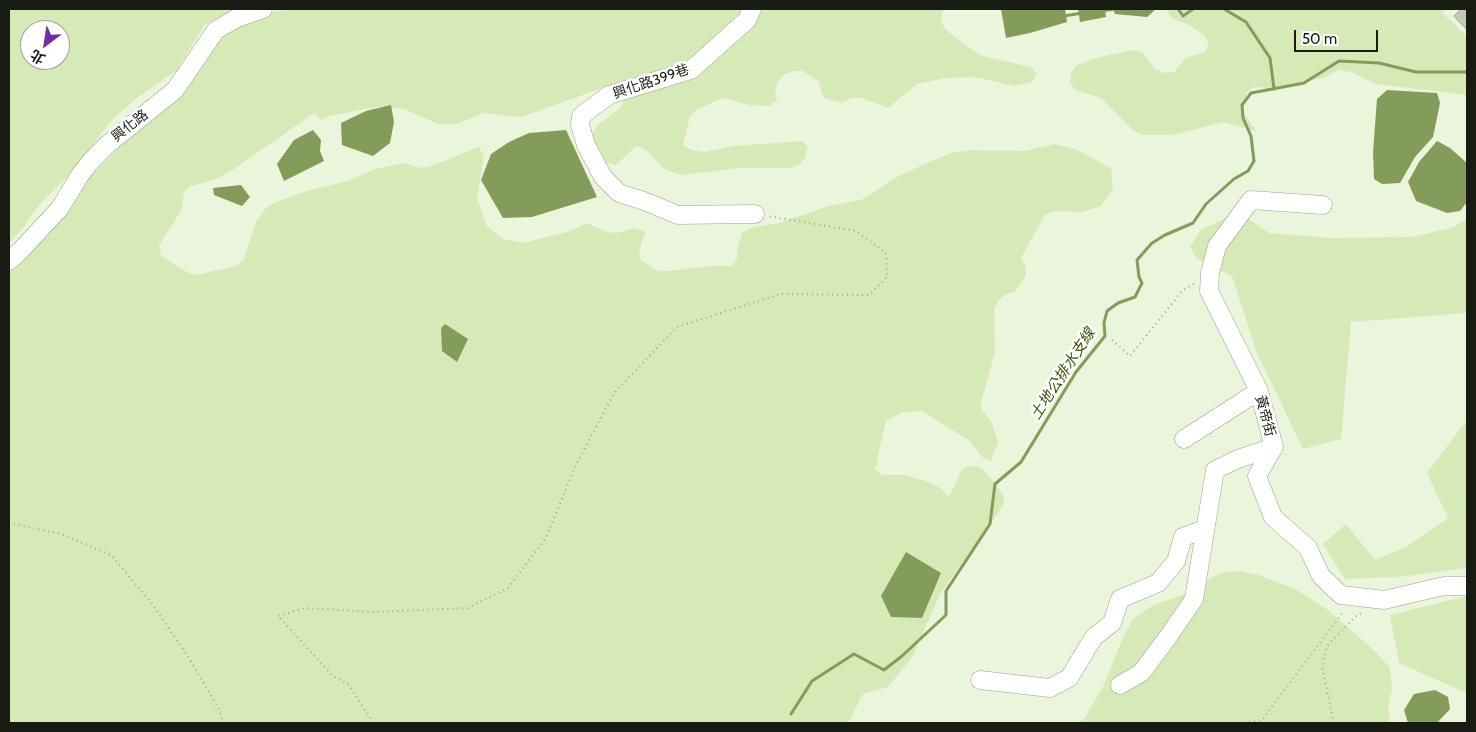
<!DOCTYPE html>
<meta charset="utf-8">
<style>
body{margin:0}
#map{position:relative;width:1476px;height:732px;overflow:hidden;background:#eaf5db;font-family:Cabin,"Noto Sans TC",sans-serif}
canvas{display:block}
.frame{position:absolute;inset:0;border:10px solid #181b12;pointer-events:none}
.north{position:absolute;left:20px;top:20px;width:50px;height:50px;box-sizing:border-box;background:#fff;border:1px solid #a3a4a0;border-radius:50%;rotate:211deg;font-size:14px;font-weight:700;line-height:20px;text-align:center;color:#181b12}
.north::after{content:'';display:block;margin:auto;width:18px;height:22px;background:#6f2fa4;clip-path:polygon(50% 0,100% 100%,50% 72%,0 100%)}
.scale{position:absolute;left:1294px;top:30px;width:84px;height:22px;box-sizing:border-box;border:2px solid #181b12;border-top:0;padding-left:6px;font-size:15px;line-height:18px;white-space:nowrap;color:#181b12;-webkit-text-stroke:4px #fff;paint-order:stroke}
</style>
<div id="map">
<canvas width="1476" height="732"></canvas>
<div class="frame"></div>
<div class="north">北</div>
<div class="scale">50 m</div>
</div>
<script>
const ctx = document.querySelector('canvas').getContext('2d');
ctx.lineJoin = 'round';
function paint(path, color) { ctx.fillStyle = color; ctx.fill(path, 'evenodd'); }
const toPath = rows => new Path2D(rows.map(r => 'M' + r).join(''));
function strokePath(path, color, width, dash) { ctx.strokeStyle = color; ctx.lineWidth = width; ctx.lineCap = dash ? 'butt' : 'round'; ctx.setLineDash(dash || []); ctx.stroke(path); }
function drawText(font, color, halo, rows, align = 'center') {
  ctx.font = font + ' Cabin,"Noto Sans TC",sans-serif'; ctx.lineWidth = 5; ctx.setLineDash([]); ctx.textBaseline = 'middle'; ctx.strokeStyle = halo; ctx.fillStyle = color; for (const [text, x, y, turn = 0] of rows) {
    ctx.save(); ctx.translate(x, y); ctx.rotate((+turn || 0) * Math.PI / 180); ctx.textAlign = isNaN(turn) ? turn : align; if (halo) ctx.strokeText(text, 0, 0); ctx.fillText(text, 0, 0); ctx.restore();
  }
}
paint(toPath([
 [9,9,235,9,205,24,177,70,133,101,112,120,69,175,39,205,24,227,9,243],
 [30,30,60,30,60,60,30,60],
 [298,9,945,9,942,12,941,21,945,29,972,50,982,56,1031,67,1037,74,1032,82,1014,86,976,77,946,78,917,84,888,108,861,98,851,98,843,103,826,99,821,92,819,82,803,71,794,71,785,74,778,82,775,91,777,100,769,106,750,105,723,98,697,109,690,116,683,145,692,150,704,152,734,146,803,141,808,148,805,158,799,165,789,168,739,168,681,175,664,169,645,149,636,146,616,165,598,161,592,134,598,125,620,108,624,101,612,89,602,88,521,117,483,113,457,124,438,124,404,109,377,107,329,116,321,120,314,113,234,169,219,178,191,186,184,192,181,211,159,245,161,256,187,272,196,275,237,266,244,259,255,224,265,209,274,203,310,190,348,181,375,169,404,163,420,168,432,166,479,147,484,156,477,197,486,225,503,239,523,243,570,231,587,223,607,232,617,233,635,228,645,232,639,251,641,260,658,271,670,271,711,266,731,266,737,260,737,251,742,233,750,228,779,223,828,206,861,200,902,174,951,153,972,150,1025,151,1055,144,1075,149,1111,168,1113,188,1101,206,1082,212,1054,211,1045,215,1021,258,1026,267,1026,276,1015,292,1006,294,998,301,994,309,995,352,980,407,992,423,998,442,991,461,982,457,970,441,922,411,903,412,886,421,875,469,882,475,904,475,926,481,942,489,949,497,961,471,968,466,978,467,986,472,1004,496,1003,506,940,594,913,656,888,687,863,694,848,723,9,723,9,269,86,181,156,111,227,30,269,12],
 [1166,9,1446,9,1442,13,1467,36,1467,95,1376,84,1351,72,1338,70,1325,77,1308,81,1267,88,1254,87,1248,91,1243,104,1243,112,1256,131,1223,122,1173,135,1142,135,1134,131,1101,98,1075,90,1070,82,1071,73,1077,65,1095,58,1134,50,1144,54,1155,69,1165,73,1174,72,1186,58,1205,52,1209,44,1205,36,1189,25,1172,18],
 [1238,212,1269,233,1330,238,1412,237,1451,228,1467,219,1467,313,1351,322,1341,439,1303,449,1257,353,1232,276,1197,259,1190,247,1201,230],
 [1467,420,1467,568,1399,577,1345,579,1323,544,1346,524,1375,560,1406,547,1448,518,1427,473],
 [1239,571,1258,575,1295,589,1328,610,1376,652,1390,668,1392,689,1388,708,1390,723,1078,723,1084,719,1103,687,1124,635,1134,618,1152,606,1187,593,1220,573],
 [1467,596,1467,693,1399,663,1390,615]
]), '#d6eab8');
paint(toPath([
 [1001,9,1065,9,1067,22,1030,33,1006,38],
 [1078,9,1105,9,1106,17,1080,22],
 [1113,9,1156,9,1147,17,1115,14],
 [1387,90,1437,93,1440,103,1433,137,1415,157,1400,183,1382,184,1374,179,1373,152,1377,99],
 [391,105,394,122,390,143,373,156,342,145,341,123,366,111],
 [313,130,321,140,320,151,324,161,284,181,277,164,294,140],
 [566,130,597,197,532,217,503,218,481,180,491,154,509,142,529,133],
 [1437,141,1450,148,1467,163,1467,202,1460,211,1447,213,1416,201,1408,182,1419,162],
 [241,185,250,197,242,206,214,195,213,188],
 [445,324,468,339,457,362,442,351,441,328],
 [906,552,941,573,922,618,891,617,881,596],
 [1435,690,1448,697,1450,709,1437,723,1408,723,1404,710,1414,694]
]), '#849c5a');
strokePath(toPath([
 [1178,9,1183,16,1193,9],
 [1224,9,1246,22,1270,58,1274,89],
 [1101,11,1115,9],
 [1064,16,1082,13],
 [791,714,812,681,854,654,884,670,902,656,946,615,946,591,990,524,995,484,1021,462,1076,372,1105,336,1104,323,1107,311,1118,303,1135,297,1142,283,1139,277,1137,260,1152,243,1165,235,1193,223,1206,204,1234,179,1248,171,1254,161,1251,136,1243,118,1242,105,1251,93,1304,83,1339,61,1379,63,1416,72,1467,72]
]), '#849c5a', 3);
const building = toPath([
 [1461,9,1467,9,1467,30,1454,16,1461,9]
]);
paint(building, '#c1cbb2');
strokePath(building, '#9da68e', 1);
const minor = toPath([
 [752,9,747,20,691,70,609,95,581,116,580,125,586,145,603,177,619,193,644,201,678,215,755,214],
 [1323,205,1251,200,1217,246,1210,273,1209,291,1259,391,1274,447,1257,476,1273,517,1308,548,1321,576,1341,595,1384,600,1444,586,1467,586],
 [9,261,21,250,60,208,80,175,92,160,108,144,175,90,216,30,237,18,263,9],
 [1184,439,1259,391],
 [980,680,1050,688,1069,678,1094,637,1112,623,1120,599,1158,583,1176,561,1183,537,1205,529],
 [1120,685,1141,673,1168,637,1194,599,1215,470,1238,459,1274,447]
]);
strokePath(minor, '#99a38b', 19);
strokePath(toPath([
 [1112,340,1130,356,1182,291,1195,283],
 [9,523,61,534,111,555,150,601,189,658,219,709,223,723],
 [371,723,371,719,348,684,333,676,278,616,305,608,373,612,468,608,508,588,546,538,575,467,614,393,677,327,780,294,869,295,887,277,886,253,856,231,768,216],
 [1244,723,1262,720,1344,611],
 [1334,723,1322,667,1327,646,1357,615,1362,613]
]), '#9ca490', 2, [1, 4]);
strokePath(minor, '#fff', 18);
drawText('14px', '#181b12', '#fff', [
 ["興化路399巷",651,82,-19],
 ["興化路",130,126,-38],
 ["黃帝街",1265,416,75]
]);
drawText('italic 15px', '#405509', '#fff', [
 ["土地公排水支線",1063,374,-57]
]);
</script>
